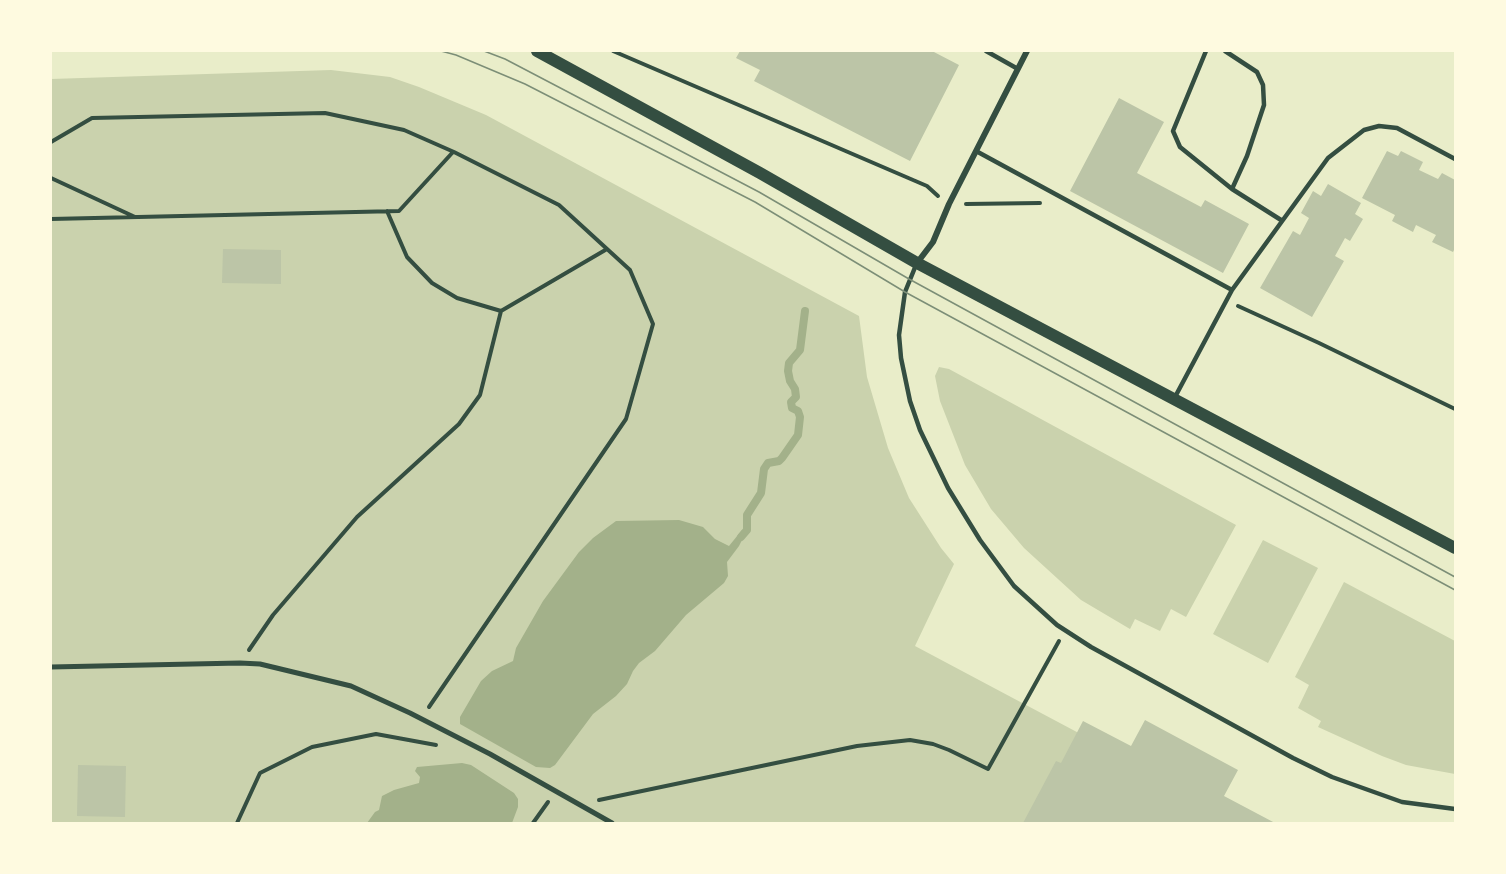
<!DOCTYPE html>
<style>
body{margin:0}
#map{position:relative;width:1506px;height:874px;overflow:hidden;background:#e9edc9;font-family:Rubik,sans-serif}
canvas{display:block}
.frame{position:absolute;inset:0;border:52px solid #fefae0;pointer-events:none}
</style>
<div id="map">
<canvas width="1506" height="874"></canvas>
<div class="frame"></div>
</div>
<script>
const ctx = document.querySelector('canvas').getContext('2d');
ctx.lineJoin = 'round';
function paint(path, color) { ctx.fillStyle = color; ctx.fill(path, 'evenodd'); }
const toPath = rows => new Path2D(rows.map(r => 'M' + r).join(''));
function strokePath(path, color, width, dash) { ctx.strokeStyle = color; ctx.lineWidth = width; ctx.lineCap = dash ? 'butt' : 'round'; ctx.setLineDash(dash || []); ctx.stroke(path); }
paint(toPath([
 [331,70,390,77,419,87,486,115,859,316,867,377,888,448,909,498,941,548,954,564,915,646,1248,823,51,823,51,79],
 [939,367,949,369,1236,525,1186,617,1171,609,1160,631,1135,619,1130,629,1081,600,1024,548,991,509,965,465,940,401,935,376],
 [1263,540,1318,568,1268,663,1213,634],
 [1344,582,1455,641,1455,774,1406,765,1382,756,1318,727,1321,721,1298,708,1309,685,1295,677]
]), '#cad2ad');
paint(toPath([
 [679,520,703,527,715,539,729,546,742,530,747,530,739,546,727,562,728,576,724,583,686,615,655,651,639,663,633,671,627,684,616,696,593,714,555,765,550,768,536,767,460,724,460,717,481,681,492,671,513,661,516,648,543,601,579,552,593,538,616,521],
 [462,763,471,765,514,793,518,799,518,807,512,823,367,823,375,812,379,810,382,796,394,790,419,783,420,777,415,771,417,767]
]), '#a3b18a');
strokePath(toPath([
 [741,537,747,530,747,515,761,493,764,469,768,463,779,461,782,458,798,435,800,417,798,411,792,408,791,402,796,397,795,389,790,381,788,371,789,363,800,350,805,311]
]), '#a3b18a', 8);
paint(toPath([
 [740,51,932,51,959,65,910,161,754,81,760,70,736,58],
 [1119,98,1164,122,1137,173,1201,207,1205,200,1249,224,1223,273,1070,191],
 [1387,151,1398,156,1401,151,1423,162,1419,170,1438,179,1442,173,1455,180,1455,248,1453,252,1432,242,1436,235,1416,225,1413,232,1392,221,1395,215,1362,198],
 [1328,184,1361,203,1355,214,1363,219,1350,241,1345,238,1335,256,1344,261,1312,317,1260,288,1293,231,1300,235,1309,218,1301,213,1313,191,1321,196],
 [223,249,281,250,281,284,222,283],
 [1145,720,1238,770,1224,796,1275,823,1023,823,1056,761,1061,763,1083,721,1131,746],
 [78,765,126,766,125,817,77,816]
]), '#bcc5a7');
strokePath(toPath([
 [613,51,927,186,938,196],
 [51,142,92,118,325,113,404,130,454,152,559,205,630,270,653,324,626,419,429,707],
 [51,178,135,217],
 [966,204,1040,203],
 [387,211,407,257,432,283,457,298,501,311],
 [51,219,399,211,453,152],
 [1238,306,1319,343,1455,409],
 [249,650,273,615,357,517,459,424,480,395,501,311,607,249],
 [599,800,857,746,910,740,933,744,949,750,988,769,1059,641],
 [237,823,260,773,312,747,376,734,436,745],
 [533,823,548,802]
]), '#344e41', 4);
strokePath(toPath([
 [986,51,1018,69],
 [1206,51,1173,131,1180,147,1232,189,1281,220],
 [1225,51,1257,72,1263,85,1264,105,1247,156,1232,189],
 [976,151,1232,290],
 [916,265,905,292,899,335,901,358,910,401,920,430,948,488,980,540,1014,586,1057,625,1091,647,1293,758,1332,777,1402,802,1455,809],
 [1175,397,1232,290,1328,158,1364,130,1379,126,1397,128,1455,159]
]), '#344e41', 4.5);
strokePath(toPath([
 [51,667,240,663,260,664,351,686,410,713,490,754,612,823]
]), '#344e41', 5);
strokePath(toPath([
 [917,263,933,242,949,204,1027,51]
]), '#344e41', 6);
strokePath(toPath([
 [537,51,760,173,917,263,1455,548]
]), '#344e41', 12);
strokePath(toPath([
 [441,51,456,55,525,84,755,202,905,292,1455,590],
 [484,51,505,59,759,192,909,279,1455,577]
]), '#7c8e77', 1.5);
</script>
